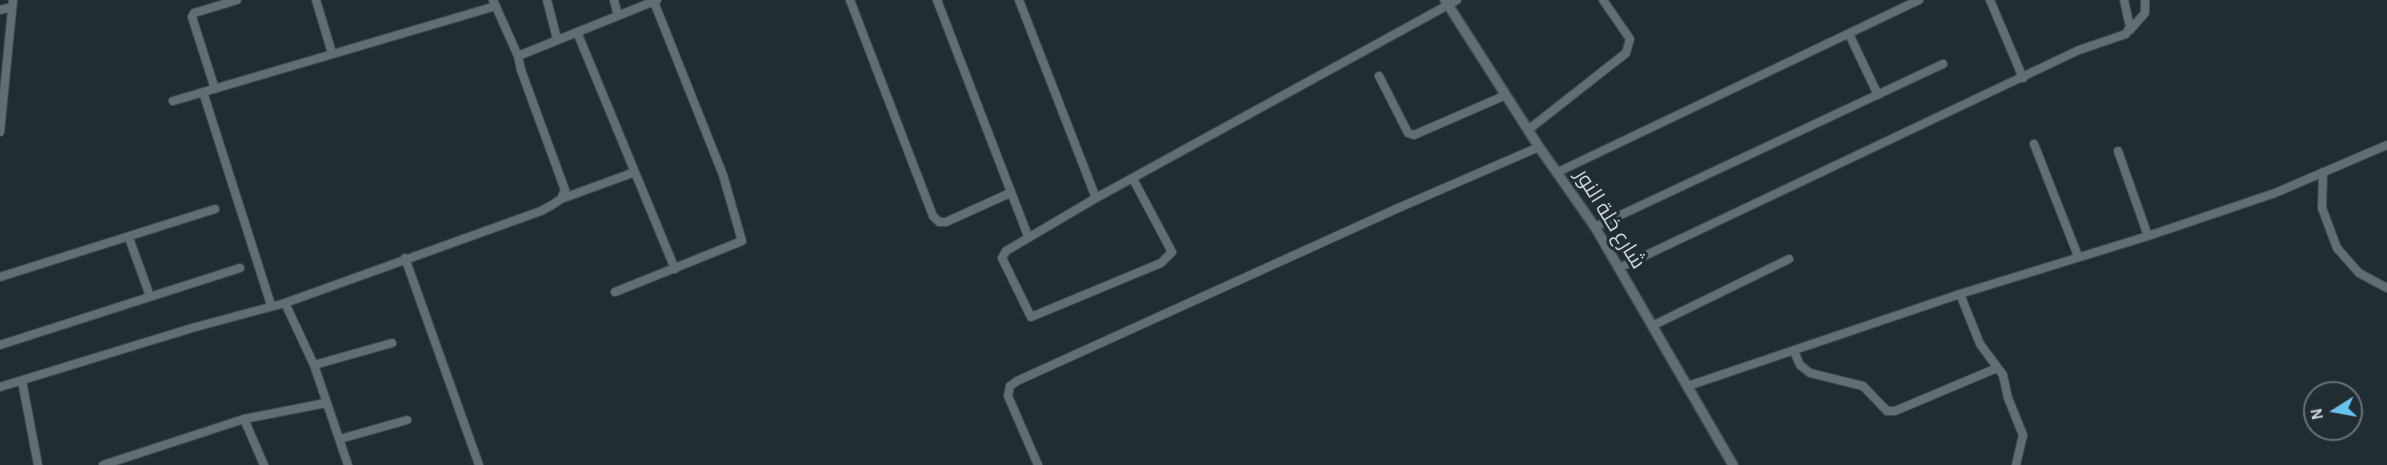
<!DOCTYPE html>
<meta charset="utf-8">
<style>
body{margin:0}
#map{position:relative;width:2387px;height:465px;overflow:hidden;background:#222d33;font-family:"Alegreya Sans",sans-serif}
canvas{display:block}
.north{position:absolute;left:2303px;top:381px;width:60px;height:60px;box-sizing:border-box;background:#222d33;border:2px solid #677175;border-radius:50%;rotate:259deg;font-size:16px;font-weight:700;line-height:24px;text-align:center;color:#ced6d9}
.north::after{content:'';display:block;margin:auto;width:21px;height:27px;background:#67c4ef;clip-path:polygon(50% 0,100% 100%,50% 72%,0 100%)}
</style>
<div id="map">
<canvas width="2387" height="465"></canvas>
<div class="north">N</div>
</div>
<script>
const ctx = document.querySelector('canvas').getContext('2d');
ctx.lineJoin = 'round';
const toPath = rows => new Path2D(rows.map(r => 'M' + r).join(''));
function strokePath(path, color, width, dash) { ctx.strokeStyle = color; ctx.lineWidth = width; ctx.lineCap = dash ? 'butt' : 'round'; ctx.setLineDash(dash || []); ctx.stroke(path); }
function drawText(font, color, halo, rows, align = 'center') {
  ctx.font = font + ' "Alegreya Sans",Cairo,sans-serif'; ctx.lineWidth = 6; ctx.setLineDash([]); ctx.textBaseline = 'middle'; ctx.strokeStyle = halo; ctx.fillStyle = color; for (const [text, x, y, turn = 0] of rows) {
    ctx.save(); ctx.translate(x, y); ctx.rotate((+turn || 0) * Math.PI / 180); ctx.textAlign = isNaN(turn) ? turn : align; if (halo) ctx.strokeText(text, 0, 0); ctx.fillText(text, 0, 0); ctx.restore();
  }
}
const minor = toPath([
 [316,0,332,53],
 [493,0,518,56],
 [547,0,557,39],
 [614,0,618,16],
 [850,0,933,216,939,222,946,222,1010,193],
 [937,0,1028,236],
 [1019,0,1096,198],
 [1990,0,2023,78],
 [0,10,12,7],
 [2130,30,2145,13,2145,0],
 [577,32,675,269],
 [1849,34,1878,95],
 [1379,76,1408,133,1414,135,1506,95],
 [215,89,192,17,194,13,237,0],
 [203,92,271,305],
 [173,101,496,6],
 [1528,130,1626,53,1630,39,1603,0],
 [0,132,13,0],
 [2034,144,2078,256],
 [2118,151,2148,236],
 [1558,172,1919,0],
 [2323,172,2322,208,2337,248,2359,273,2387,288],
 [1133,179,1172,252,1161,263,1031,317,1002,258,1006,251,1096,198,1457,0],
 [561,199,635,172],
 [1595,227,1943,64],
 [129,238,150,296],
 [405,258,479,465],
 [1619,268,2079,50,2126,34,2130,27,2124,0],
 [0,277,215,209],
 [615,292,742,241,723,175,654,2],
 [1960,294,1980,344,2003,375,2008,398,2023,435,2016,465],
 [285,303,314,365,348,465],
 [1654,325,1789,259],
 [0,345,240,268],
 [1794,351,1800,365,1810,373,1863,386,1887,411,1895,411,1997,368],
 [314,365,392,343],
 [22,381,38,465],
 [1688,386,1960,294,2148,236,2275,193,2387,145],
 [0,387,192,328,285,303,541,211,552,205,561,199,565,190,521,70,518,56,657,0],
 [244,419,264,465],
 [340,439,407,420],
 [103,465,244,419,326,403],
 [1038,465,1008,396,1010,386,1017,381,1396,209,1539,147]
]);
const tertiary = toPath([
 [1445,0,1539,147,1595,227,1733,465]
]);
strokePath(minor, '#424b4f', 10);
strokePath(tertiary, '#424b4f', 12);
strokePath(minor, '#616e74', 8);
strokePath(tertiary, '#616e74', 9);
drawText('21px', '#ced6d9', '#222d33', [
 ["شارع خلة النور",1610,219,58]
]);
</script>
